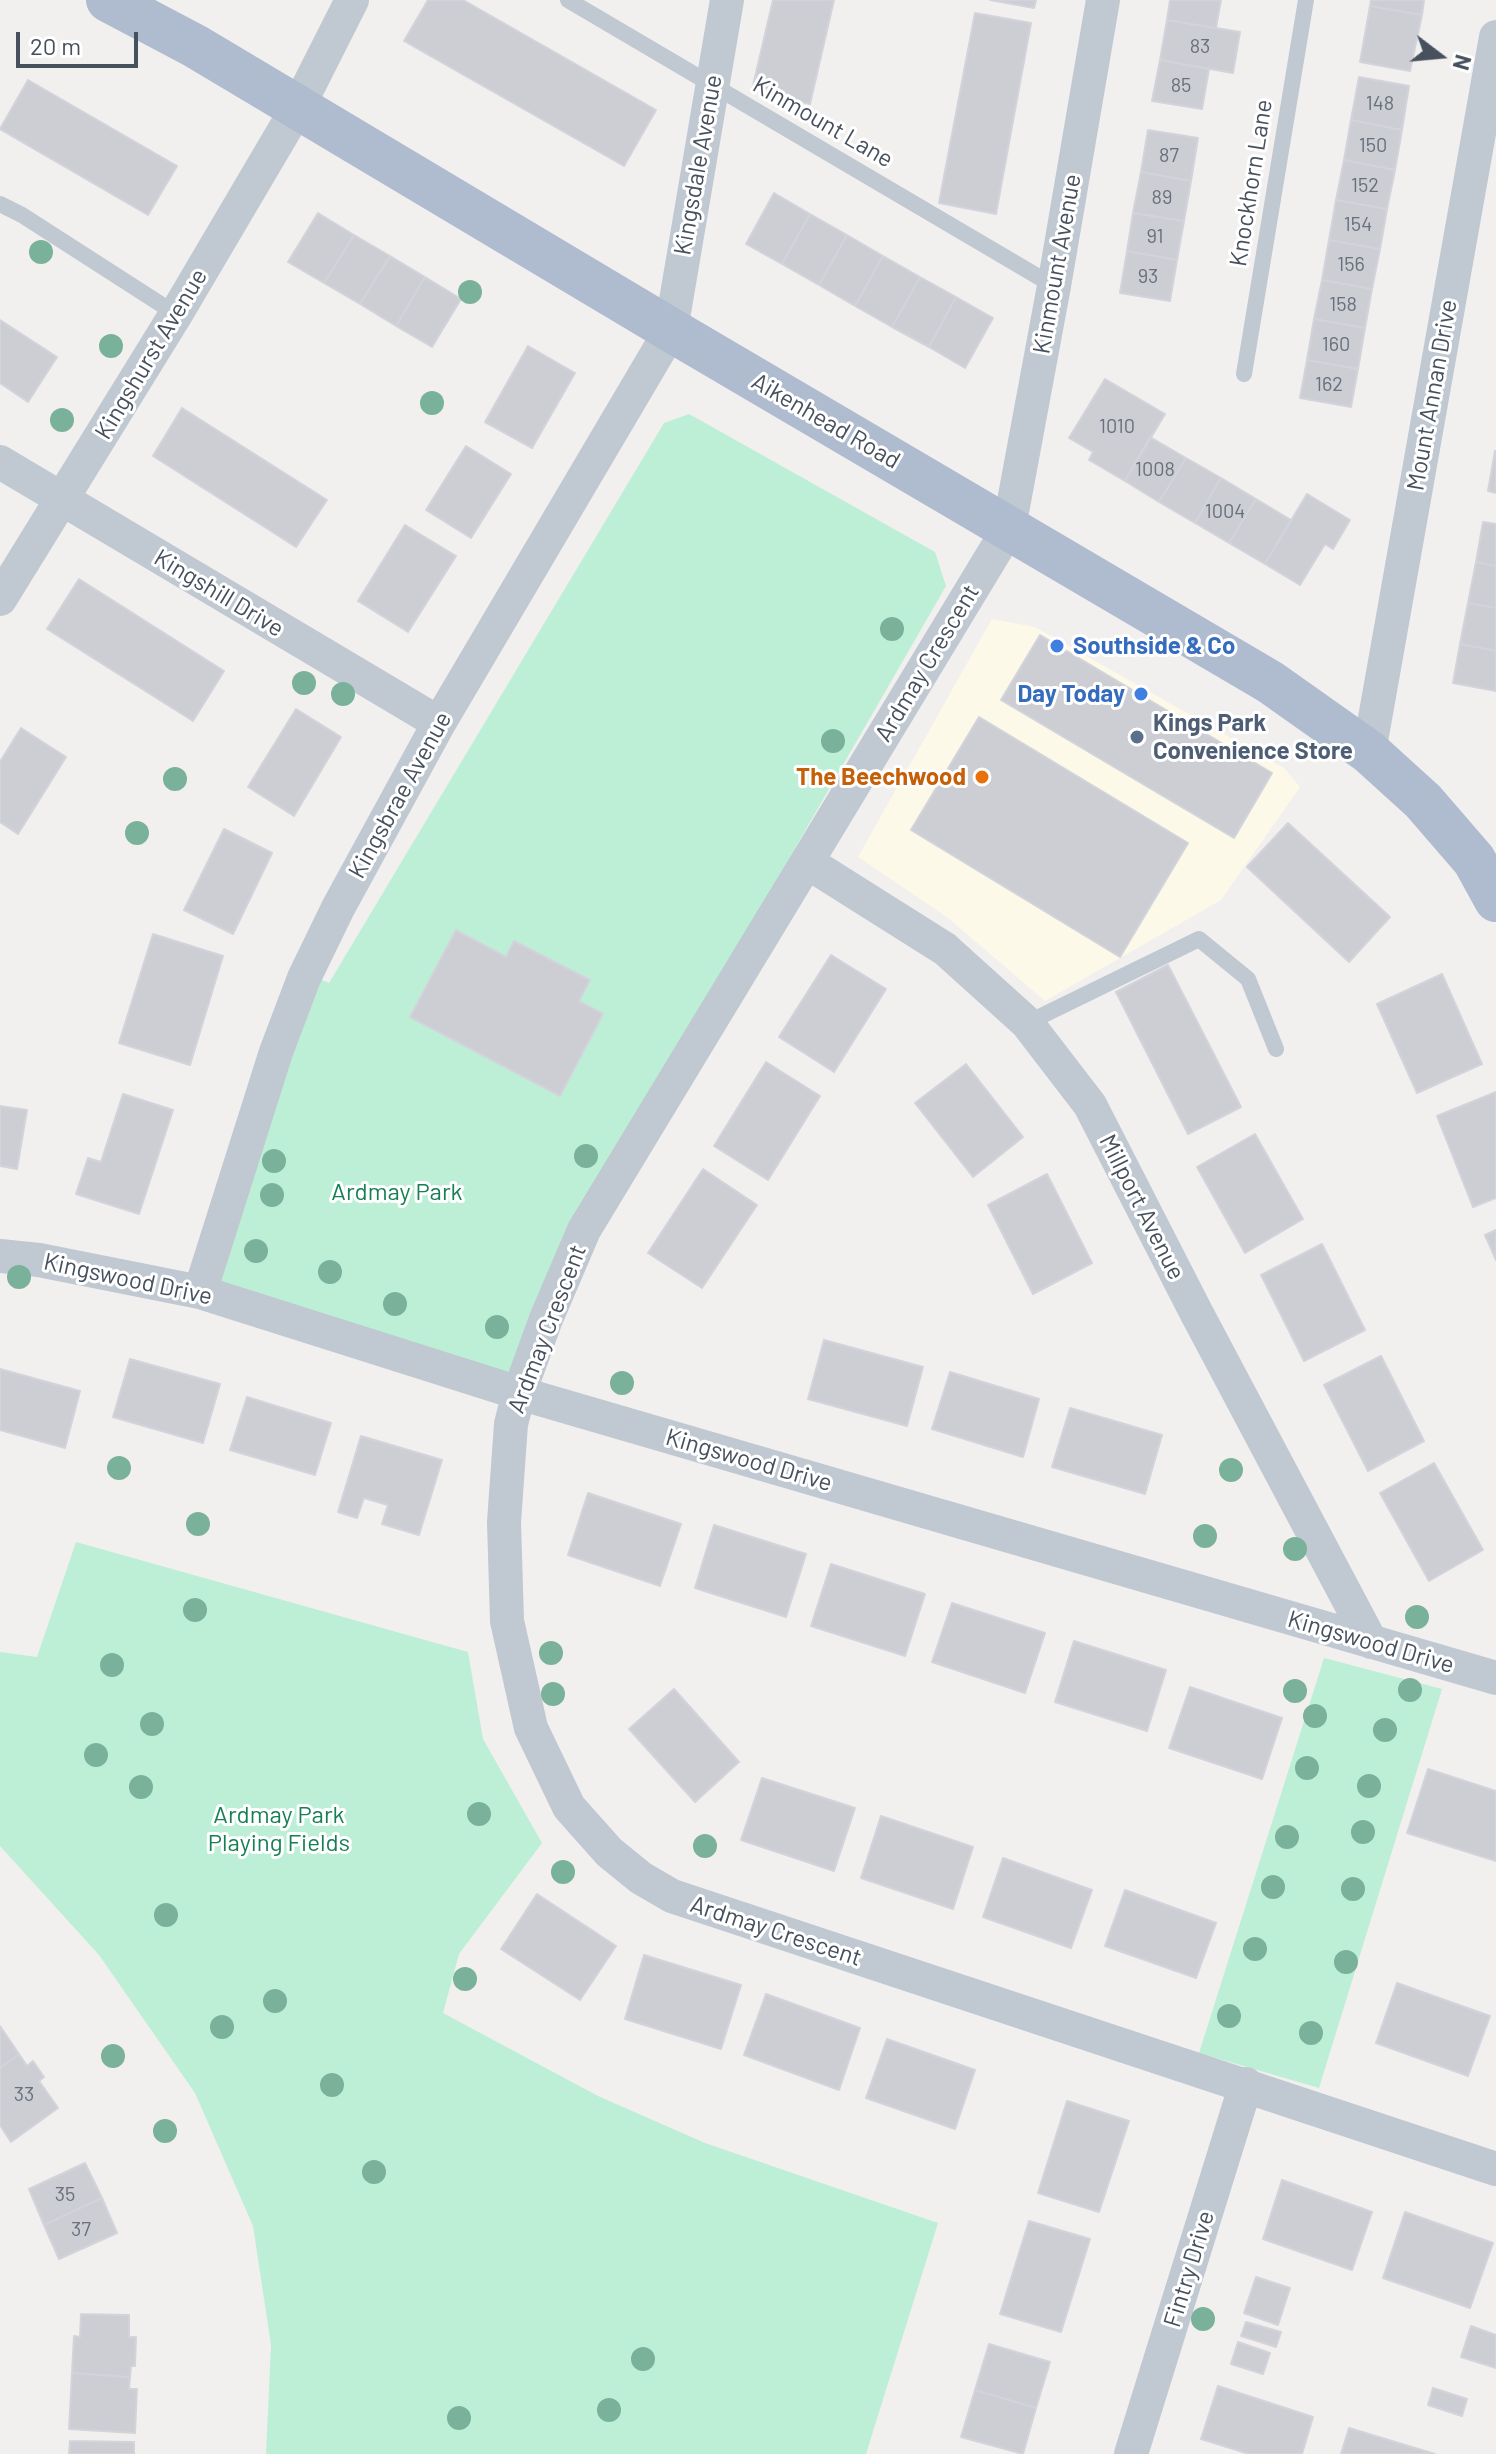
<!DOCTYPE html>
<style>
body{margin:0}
#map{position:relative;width:1496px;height:2454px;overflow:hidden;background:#f2efef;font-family:Barlow,sans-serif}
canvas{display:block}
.north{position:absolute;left:1400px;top:16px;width:80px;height:80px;-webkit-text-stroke:6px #fff;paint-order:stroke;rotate:106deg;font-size:22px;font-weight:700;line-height:32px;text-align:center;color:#47505d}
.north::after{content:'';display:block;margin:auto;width:28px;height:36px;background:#47505d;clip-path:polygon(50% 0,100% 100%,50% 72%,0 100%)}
.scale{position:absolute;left:16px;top:32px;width:122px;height:36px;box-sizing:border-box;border:4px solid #47505d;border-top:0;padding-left:10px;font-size:24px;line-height:28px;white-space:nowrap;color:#47505d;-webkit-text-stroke:6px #fff;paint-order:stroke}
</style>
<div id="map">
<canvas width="1496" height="2454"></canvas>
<div class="north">N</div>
<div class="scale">20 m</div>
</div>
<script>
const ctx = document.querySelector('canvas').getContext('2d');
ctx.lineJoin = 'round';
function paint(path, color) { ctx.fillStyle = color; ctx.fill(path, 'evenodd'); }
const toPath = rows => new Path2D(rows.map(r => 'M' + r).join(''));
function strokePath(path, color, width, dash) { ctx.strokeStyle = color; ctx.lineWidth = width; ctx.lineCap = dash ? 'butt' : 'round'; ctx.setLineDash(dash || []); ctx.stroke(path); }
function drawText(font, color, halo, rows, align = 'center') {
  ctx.font = font + ' Barlow,sans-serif'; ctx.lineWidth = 6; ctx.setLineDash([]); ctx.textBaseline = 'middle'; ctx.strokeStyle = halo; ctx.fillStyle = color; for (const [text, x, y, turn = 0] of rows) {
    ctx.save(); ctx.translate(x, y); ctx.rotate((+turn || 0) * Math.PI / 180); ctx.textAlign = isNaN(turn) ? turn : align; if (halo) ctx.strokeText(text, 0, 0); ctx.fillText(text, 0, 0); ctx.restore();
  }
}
paint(toPath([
 [992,619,1035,627,1284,768,1300,787,1221,900,1045,1001,947,917,858,857]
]), '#fcf9e9');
paint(toPath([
 [689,414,935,552,946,586,623,1147,513,1386,209,1286,315,977,329,983,664,423],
 [76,1542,468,1652,483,1739,542,1843,459,1954,443,2013,598,2096,705,2143,938,2223,866,2454,266,2454,271,2345,253,2226,195,2093,99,1955,0,1846,0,1652,37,1657],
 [1324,1658,1442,1689,1319,2088,1199,2053]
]), '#bdefd6');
const building = toPath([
 [428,0,463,0,656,110,624,166,404,41,428,0],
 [773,0,834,0,810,104,752,90,773,0],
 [990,0,1036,0,1034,8,990,0],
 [1170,0,1221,0,1216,28,1167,20,1170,0],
 [1371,0,1424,0,1422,15,1370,6,1371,0],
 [1370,6,1422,15,1410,71,1360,62,1370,6],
 [975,13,1031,23,996,214,939,203,975,13],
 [1167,20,1240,32,1233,73,1160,60,1167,20],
 [1160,60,1209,69,1202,109,1152,101,1160,60],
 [1359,77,1409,86,1402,130,1351,120,1359,77],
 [28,80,177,166,148,215,0,129,28,80],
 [1351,120,1402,130,1395,170,1344,160,1351,120],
 [1148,130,1198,138,1191,181,1141,172,1148,130],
 [1344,160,1395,170,1387,209,1336,200,1344,160],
 [1141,172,1191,181,1184,221,1133,213,1141,172],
 [774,193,810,214,782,264,746,244,774,193],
 [1336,200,1387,209,1380,249,1329,240,1336,200],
 [318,213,354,235,324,283,288,262,318,213],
 [1133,213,1184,221,1177,260,1127,251,1133,213],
 [810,214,847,235,819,285,782,264,810,214],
 [354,235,390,256,360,304,324,283,354,235],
 [847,235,883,256,855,306,819,285,847,235],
 [1329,240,1380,249,1372,289,1322,280,1329,240],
 [1127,251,1177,260,1170,301,1120,293,1127,251],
 [390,256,425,277,396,326,360,304,390,256],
 [883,256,920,277,892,327,855,306,883,256],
 [425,277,461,299,432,347,396,326,425,277],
 [920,277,956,297,929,347,892,327,920,277],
 [1322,280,1372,289,1365,328,1314,319,1322,280],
 [956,297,993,318,965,368,929,347,956,297],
 [1314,319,1365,328,1358,369,1307,360,1314,319],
 [0,320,57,357,28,402,0,383,0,320],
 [528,346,575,373,532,448,485,422,528,346],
 [1307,360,1358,369,1351,407,1300,398,1307,360],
 [1105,379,1165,414,1125,481,1089,460,1093,452,1069,438,1105,379],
 [182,408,327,500,296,547,153,456,182,408],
 [1150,437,1186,458,1159,502,1125,481,1150,437],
 [466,446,511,474,471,538,426,510,466,446],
 [1495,451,1496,451,1496,493,1488,491,1495,451],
 [1186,458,1221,478,1195,523,1159,502,1186,458],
 [1221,478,1256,499,1229,543,1195,523,1221,478],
 [1307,494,1350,520,1333,549,1325,544,1300,585,1265,564,1307,494],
 [1256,499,1291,520,1265,564,1229,543,1256,499],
 [1483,522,1496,524,1496,566,1476,562,1483,522],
 [405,525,456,556,408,632,358,601,405,525],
 [1476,562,1496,566,1496,608,1468,603,1476,562],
 [79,579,224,671,193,721,47,629,79,579],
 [1468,603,1496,608,1496,651,1460,644,1468,603],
 [1040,635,1272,773,1234,838,1001,700,1040,635],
 [1460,644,1496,651,1496,691,1453,683,1460,644],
 [296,709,341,737,294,816,248,787,296,709],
 [979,717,1188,843,1120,957,911,830,979,717],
 [21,728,66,757,18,834,0,822,0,762,21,728],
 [1288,823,1390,917,1349,962,1247,867,1288,823],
 [224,829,272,853,233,934,184,910,224,829],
 [456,930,506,957,514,941,590,980,579,1001,603,1014,560,1096,410,1017,456,930],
 [153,934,223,956,190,1065,119,1043,153,934],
 [831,955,886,989,834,1072,779,1037,831,955],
 [1168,965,1241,1107,1188,1134,1116,992,1168,965],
 [1442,974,1482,1064,1417,1093,1377,1004,1442,974],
 [766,1062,820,1096,768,1180,714,1146,766,1062],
 [966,1064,1023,1137,973,1177,915,1103,966,1064],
 [1496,1092,1496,1198,1473,1207,1437,1116,1496,1092],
 [123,1094,173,1110,139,1214,76,1194,88,1158,101,1162,123,1094],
 [0,1106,27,1110,17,1169,0,1166,0,1106],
 [1255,1134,1303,1219,1245,1253,1197,1167,1255,1134],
 [703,1169,757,1205,702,1288,648,1253,703,1169],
 [1047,1174,1092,1263,1033,1294,988,1205,1047,1174],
 [1496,1230,1496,1260,1485,1235,1496,1230],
 [1322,1244,1365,1330,1304,1361,1261,1275,1322,1244],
 [824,1340,923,1367,907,1426,808,1399,824,1340],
 [1381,1356,1424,1441,1368,1471,1324,1385,1381,1356],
 [130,1359,220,1384,203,1443,113,1417,130,1359],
 [0,1369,80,1391,65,1448,0,1430,0,1369],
 [950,1372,1039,1399,1023,1457,932,1429,950,1372],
 [247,1397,331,1423,315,1475,230,1450,247,1397],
 [1070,1408,1162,1435,1145,1494,1052,1467,1070,1408],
 [361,1436,442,1460,419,1535,382,1524,388,1505,364,1498,357,1518,338,1512,361,1436],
 [1434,1463,1483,1550,1429,1581,1380,1493,1434,1463],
 [588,1493,681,1524,660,1586,568,1555,588,1493],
 [714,1525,806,1554,786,1617,695,1588,714,1525],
 [831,1564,925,1594,905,1656,811,1626,831,1564],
 [952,1603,1045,1633,1025,1693,932,1662,952,1603],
 [1074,1641,1166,1670,1147,1731,1055,1702,1074,1641],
 [1190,1687,1282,1718,1262,1779,1169,1748,1190,1687],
 [674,1689,739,1762,695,1802,629,1729,674,1689],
 [1428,1769,1496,1791,1496,1861,1407,1833,1428,1769],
 [762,1778,855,1808,834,1871,741,1840,762,1778],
 [881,1816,973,1847,953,1909,861,1878,881,1816],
 [1003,1858,1092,1890,1071,1948,983,1917,1003,1858],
 [1125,1890,1216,1923,1196,1978,1105,1946,1125,1890],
 [537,1894,616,1946,580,2000,501,1949,537,1894],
 [644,1955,741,1985,721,2049,625,2019,644,1955],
 [1397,1983,1490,2016,1468,2076,1376,2043,1397,1983],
 [766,1994,860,2028,839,2090,744,2055,766,1994],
 [0,2026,19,2054,0,2068,0,2026],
 [887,2039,975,2070,955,2129,866,2098,887,2039],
 [19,2054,27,2066,33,2061,44,2077,39,2081,58,2108,11,2142,0,2125,0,2068,19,2054],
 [1067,2101,1129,2121,1099,2212,1038,2193,1067,2101],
 [85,2163,102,2198,44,2225,29,2189,85,2163],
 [1282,2180,1372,2212,1352,2270,1263,2239,1282,2180],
 [102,2198,117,2233,59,2259,44,2225,102,2198],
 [1405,2212,1493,2243,1470,2308,1383,2278,1405,2212],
 [1029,2221,1090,2239,1061,2332,1000,2314,1029,2221],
 [1256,2277,1290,2288,1278,2325,1244,2313,1256,2277],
 [81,2314,129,2315,129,2337,136,2337,135,2366,131,2366,130,2377,72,2373,74,2336,80,2337,81,2314],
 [1246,2322,1281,2332,1276,2347,1241,2336,1246,2322],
 [1471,2326,1496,2335,1496,2368,1461,2357,1471,2326],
 [1238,2342,1270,2353,1263,2374,1231,2364,1238,2342],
 [989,2344,1050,2362,1036,2408,975,2390,989,2344],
 [72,2373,130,2377,129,2389,137,2389,135,2433,69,2429,72,2373],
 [1218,2386,1313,2417,1302,2454,1249,2454,1201,2439,1218,2386],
 [1433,2388,1467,2399,1462,2416,1428,2405,1433,2388],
 [975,2390,1036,2408,1023,2454,961,2437,975,2390],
 [1349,2428,1435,2454,1341,2454,1349,2428],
 [70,2441,134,2442,134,2454,69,2454,70,2441]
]);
paint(building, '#ccced4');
strokePath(building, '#d3d4db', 2);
strokePath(toPath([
 [568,0,1054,286],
 [0,204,22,215,176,314],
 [1244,374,1306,0],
 [1027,1023,1199,939,1248,979,1276,1049]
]), '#c0c8d1', 16);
strokePath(toPath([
 [1103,0,1054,286,1009,528,584,1230,546,1319,519,1393,511,1424,504,1522,507,1621,531,1728,569,1807,609,1852,641,1878,672,1896,1496,2169],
 [0,462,439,723],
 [0,599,176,314,298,107,352,0],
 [1369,752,1496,37],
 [807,862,945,949,1027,1023,1090,1105,1196,1312,1371,1642],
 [0,1256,39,1260,200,1292,519,1393,1496,1678],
 [200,1292,276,1052,304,978,338,908,439,723,671,330,727,0],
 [1131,2454,1246,2084]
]), '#c0c8d1', 34);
strokePath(toPath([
 [108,0,195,46,671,330,1270,682,1369,752,1423,801,1474,860,1496,900]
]), '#afbbce', 44);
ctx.fillStyle = '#7ab19b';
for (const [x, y] of [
 [41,252],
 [470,292],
 [111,346],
 [432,403],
 [62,420],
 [892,629],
 [304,683],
 [343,694],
 [833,741],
 [175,779],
 [137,833],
 [586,1156],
 [274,1161],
 [272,1195],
 [256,1251],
 [330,1272],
 [19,1277],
 [395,1304],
 [497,1327],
 [622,1383],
 [119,1468],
 [1231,1470],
 [198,1524],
 [1205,1536],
 [1295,1549],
 [195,1610],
 [1417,1617],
 [551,1653],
 [112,1665],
 [1410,1690],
 [1295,1691],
 [553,1694],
 [1315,1716],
 [152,1724],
 [1385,1730],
 [96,1755],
 [1307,1768],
 [1369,1786],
 [141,1787],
 [479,1814],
 [1363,1832],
 [1287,1837],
 [705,1846],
 [563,1872],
 [1273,1887],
 [1353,1889],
 [166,1915],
 [1255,1949],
 [1346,1962],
 [465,1979],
 [275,2001],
 [1229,2016],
 [222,2027],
 [1311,2033],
 [113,2056],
 [332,2085],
 [165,2131],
 [374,2172],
 [1203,2319],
 [643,2359],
 [609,2410],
 [459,2418]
]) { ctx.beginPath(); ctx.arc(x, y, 12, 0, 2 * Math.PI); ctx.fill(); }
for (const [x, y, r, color] of [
 [1057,646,8,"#3f7fe0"],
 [1141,694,8,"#3f7fe0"],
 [1137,737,8,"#5c6f8a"],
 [982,777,8,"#e8710a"]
]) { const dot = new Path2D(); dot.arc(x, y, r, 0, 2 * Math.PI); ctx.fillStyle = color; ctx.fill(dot); strokePath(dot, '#fff', 3); }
drawText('20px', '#68707b', null, [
 ["83",1200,46],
 ["85",1181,85],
 ["148",1380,103],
 ["150",1373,145],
 ["87",1169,155],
 ["152",1365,185],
 ["89",1162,197],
 ["154",1358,224],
 ["91",1155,236],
 ["156",1351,264],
 ["93",1148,276],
 ["158",1343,304],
 ["160",1336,344],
 ["162",1329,384],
 ["1010",1117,426],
 ["1008",1155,469],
 ["1004",1225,511],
 ["33",24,2094],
 ["35",65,2194],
 ["37",81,2229]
]);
drawText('24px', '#47505d', '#fff', [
 ["Kinmount Lane",823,122,30],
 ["Kingsdale Avenue",698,165,-80],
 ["Knockhorn Lane",1251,183,-81],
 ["Kinmount Avenue",1057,264,-80],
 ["Kingshurst Avenue",151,354,-59],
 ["Mount Annan Drive",1432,395,-80],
 ["Aikenhead Road",826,421,30],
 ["Kingshill Drive",219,593,31],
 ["Ardmay Crescent",927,663,-59],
 ["Kingsbrae Avenue",400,795,-61],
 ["Millport Avenue",1142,1207,63],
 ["Kingswood Drive",128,1279,12],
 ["Ardmay Crescent",547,1329,-69],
 ["Kingswood Drive",749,1460,16],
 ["Kingswood Drive",1371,1642,16],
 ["Ardmay Crescent",776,1931,18],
 ["Fintry Drive",1189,2269,-73]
]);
drawText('bold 24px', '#366cbe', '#fff', [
 ["Southside & Co",1073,646],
 ["Day Today",1125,694,"right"]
], 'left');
drawText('bold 24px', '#4e5e75', '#fff', [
 ["Kings Park",1153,723],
 ["Convenience Store",1153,751]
], 'left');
drawText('bold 24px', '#c56008', '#fff', [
 ["The Beechwood",966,777]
], 'right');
drawText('24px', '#177f56', '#fff', [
 ["Ardmay Park",397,1192],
 ["Ardmay Park",279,1815],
 ["Playing Fields",279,1843]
]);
</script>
